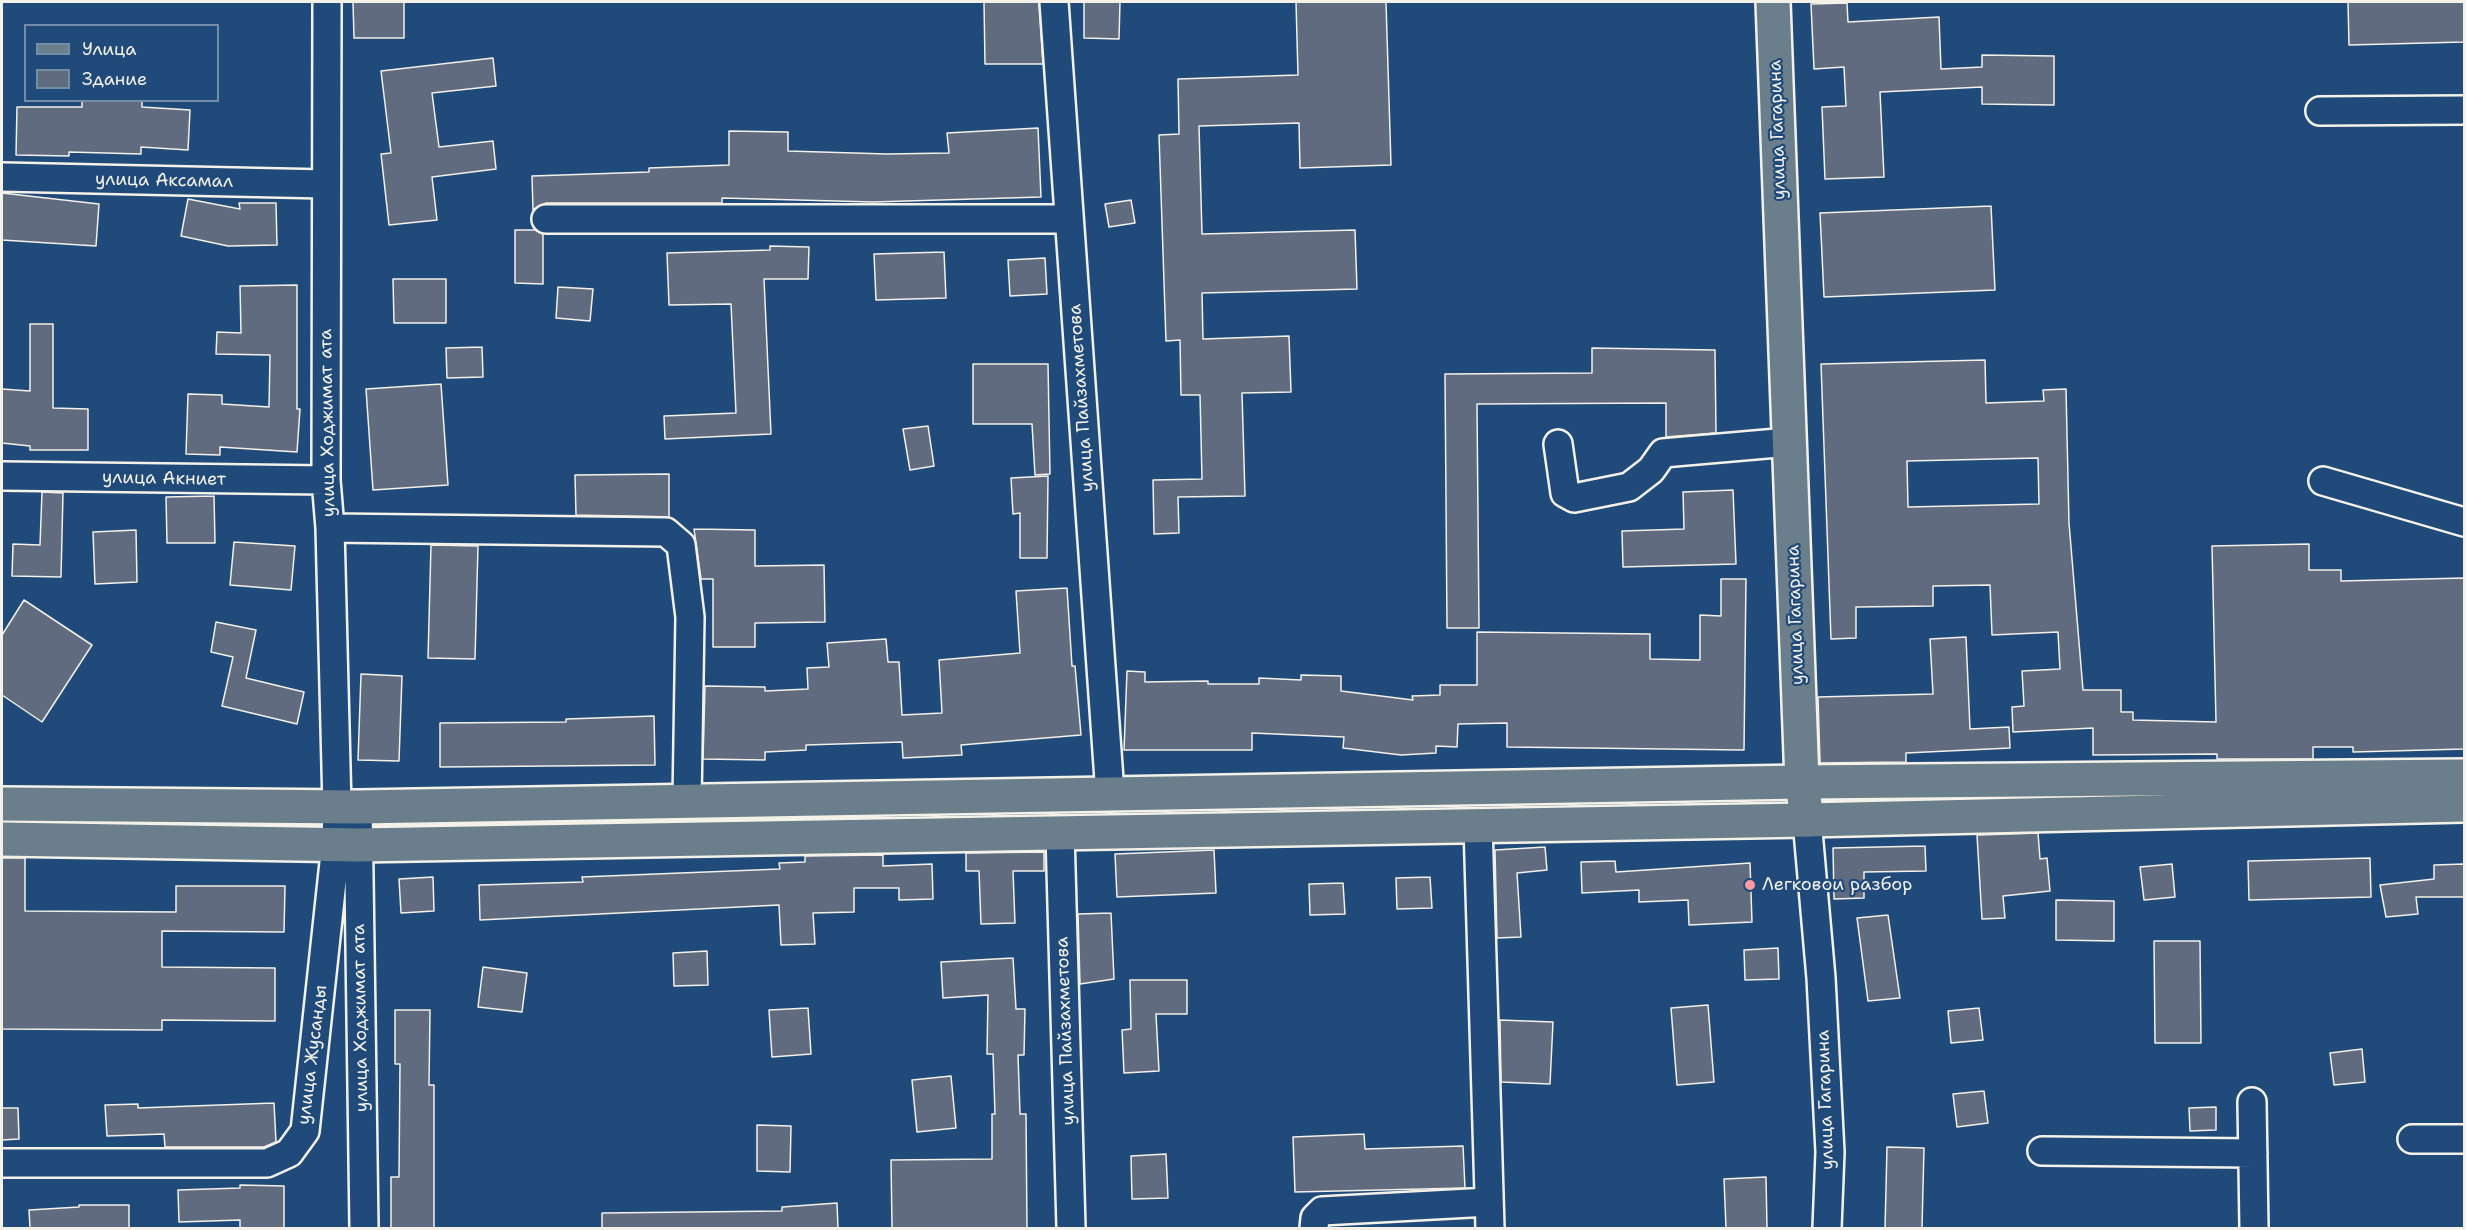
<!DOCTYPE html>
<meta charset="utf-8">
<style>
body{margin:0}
#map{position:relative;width:2466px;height:1230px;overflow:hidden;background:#1f4a7a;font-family:"Shantell Sans",sans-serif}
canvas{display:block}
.frame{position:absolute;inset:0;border:3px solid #f4f1e8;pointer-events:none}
.legend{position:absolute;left:24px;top:24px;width:195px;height:78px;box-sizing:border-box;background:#1f4a7a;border:2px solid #748da6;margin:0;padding:8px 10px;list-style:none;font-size:18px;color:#f4f1e8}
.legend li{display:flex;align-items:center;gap:12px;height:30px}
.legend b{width:30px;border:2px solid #748da6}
</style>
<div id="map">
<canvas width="2466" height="1230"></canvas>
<div class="frame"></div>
<ul class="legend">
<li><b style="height:8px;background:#6b7e8b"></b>Улица</li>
<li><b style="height:16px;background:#606b80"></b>Здание</li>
</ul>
</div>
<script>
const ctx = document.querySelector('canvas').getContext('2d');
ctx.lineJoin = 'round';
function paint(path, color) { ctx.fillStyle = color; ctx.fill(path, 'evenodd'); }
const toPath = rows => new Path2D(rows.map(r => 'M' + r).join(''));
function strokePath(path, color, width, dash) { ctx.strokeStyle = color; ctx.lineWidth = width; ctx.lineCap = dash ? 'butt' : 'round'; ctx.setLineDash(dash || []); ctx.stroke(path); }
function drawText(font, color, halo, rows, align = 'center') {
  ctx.font = font + ' "Shantell Sans",sans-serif'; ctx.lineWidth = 4.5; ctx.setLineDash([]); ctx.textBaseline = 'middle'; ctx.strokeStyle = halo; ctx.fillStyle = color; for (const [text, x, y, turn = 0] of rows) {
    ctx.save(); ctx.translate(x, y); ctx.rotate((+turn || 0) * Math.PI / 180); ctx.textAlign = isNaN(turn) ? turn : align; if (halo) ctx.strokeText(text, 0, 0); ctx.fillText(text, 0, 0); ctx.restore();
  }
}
const building = toPath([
 [353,2,404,2,404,38,354,38,353,2],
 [984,2,1039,2,1043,64,985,64,984,2],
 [1084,2,1120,2,1119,39,1084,38,1084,2],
 [1296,2,1386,2,1391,165,1300,168,1299,123,1199,126,1202,234,1355,230,1357,289,1202,293,1203,339,1289,336,1291,392,1242,393,1245,496,1178,497,1179,533,1154,534,1153,480,1202,479,1200,395,1181,395,1180,340,1166,341,1159,135,1179,134,1178,79,1298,75,1296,2],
 [2348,2,2464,2,2464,42,2349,45,2348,2],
 [1847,3,1848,22,1939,17,1941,69,1982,67,1982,55,2054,56,2054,105,1982,104,1982,87,1880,92,1884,177,1825,179,1822,107,1846,106,1844,67,1814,69,1811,4,1847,3],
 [493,58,496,86,432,93,439,147,493,141,496,169,432,177,437,220,389,225,381,154,391,153,381,71,493,58],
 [82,100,142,100,142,107,190,110,188,150,141,147,141,154,69,152,69,156,16,155,17,107,82,107,82,100],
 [1038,128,1041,197,873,202,722,198,722,203,546,203,533,210,532,176,649,172,649,168,729,165,729,131,788,132,788,151,887,154,949,153,947,133,1038,128],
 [2,193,99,204,96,246,2,240,2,193],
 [188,199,240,209,239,203,276,203,277,245,228,246,181,236,188,199],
 [1131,200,1135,223,1109,227,1105,204,1131,200],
 [1991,206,1995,290,1824,297,1820,213,1991,206],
 [515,230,535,230,543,234,543,284,515,283,515,230],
 [770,246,809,247,808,279,764,279,771,434,665,439,664,416,736,413,731,304,669,305,667,253,770,250,770,246],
 [944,252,946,298,876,300,874,254,944,252],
 [1045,258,1047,294,1010,296,1008,260,1045,258],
 [393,279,446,279,446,323,394,323,393,279],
 [297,285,297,409,300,409,297,452,220,447,220,455,186,454,188,394,222,395,222,404,269,407,270,355,216,354,217,332,241,333,240,286,297,285],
 [558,287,593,289,590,321,556,318,558,287],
 [30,324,53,324,53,408,88,409,88,450,30,450,30,446,2,443,2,389,30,391,30,324],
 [482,347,483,377,447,378,446,348,482,347],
 [1592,348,1715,350,1716,433,1666,437,1666,403,1477,404,1479,628,1447,628,1445,374,1592,373,1592,348],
 [1985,360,1986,403,2044,401,2043,390,2066,389,2069,523,2083,690,2121,690,2121,712,2133,712,2133,720,2216,722,2212,546,2309,544,2309,570,2341,570,2341,581,2464,578,2464,749,2353,752,2353,747,2313,747,2313,759,2217,759,2217,754,2093,755,2093,728,2013,732,2012,707,2024,706,2022,671,2060,669,2058,632,1992,635,1990,585,1933,586,1933,606,1856,607,1856,638,1831,639,1821,364,1985,360],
 [2038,458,2039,504,1908,507,1907,461,2038,458],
 [973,364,1048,364,1050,474,1035,475,1032,424,973,424,973,364],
 [441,384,448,485,373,490,366,389,441,384],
 [928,426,934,466,910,470,903,429,928,426],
 [669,474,669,517,576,515,575,475,669,474],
 [1048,476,1047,558,1020,558,1020,513,1013,514,1011,478,1048,476],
 [1733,490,1736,564,1623,567,1622,531,1684,529,1683,492,1733,490],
 [42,492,63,493,61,577,12,576,13,544,40,545,42,492],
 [214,496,215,543,167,543,166,497,214,496],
 [694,529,755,530,755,566,824,565,825,622,755,623,755,647,713,647,713,579,701,579,694,529],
 [136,530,137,582,95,584,93,532,136,530],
 [234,542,295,546,291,590,230,585,234,542],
 [431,545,478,546,475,659,428,658,431,545],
 [1721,579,1746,579,1744,750,1507,747,1507,723,1458,724,1457,747,1436,746,1436,753,1401,755,1343,748,1344,737,1252,733,1252,750,1124,750,1127,671,1145,672,1145,682,1208,681,1208,684,1259,684,1259,678,1301,680,1301,675,1341,676,1341,691,1413,700,1412,696,1440,695,1440,685,1477,685,1477,632,1650,634,1650,659,1700,660,1700,615,1721,616,1721,579],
 [1067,588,1072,666,1075,666,1081,735,961,745,962,755,903,758,902,742,806,745,806,750,765,752,765,760,703,759,705,686,765,687,765,691,808,689,807,668,829,667,827,643,886,639,888,662,899,662,902,715,942,713,939,660,1020,653,1016,591,1067,588],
 [24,600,92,645,42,722,2,695,2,635,24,600],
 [216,622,256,630,246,678,304,692,297,724,222,706,233,657,211,652,216,622],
 [1966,637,1970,729,2009,727,2010,748,1906,753,1906,762,1820,763,1818,697,1933,694,1930,639,1966,637],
 [361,674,402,676,399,761,358,760,361,674],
 [654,716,655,765,440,767,440,723,566,722,566,719,654,716],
 [2038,833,2040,859,2047,858,2050,891,2003,896,2005,918,1982,919,1977,835,2038,833],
 [1925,846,1926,871,1864,872,1864,898,1834,899,1833,848,1925,846],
 [1545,847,1547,870,1517,873,1521,937,1497,938,1495,850,1545,847],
 [1214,850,1216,893,1117,897,1115,854,1214,850],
 [1044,852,1044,871,1013,871,1015,923,981,924,979,871,966,871,966,853,1044,852],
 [883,855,883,866,932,864,933,899,899,900,899,888,854,888,854,912,813,913,815,944,781,945,779,905,480,920,479,885,583,882,582,877,780,869,779,863,805,862,805,856,883,855],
 [2,858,25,858,25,911,176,912,176,886,285,886,284,932,162,931,162,967,275,968,275,1021,162,1020,162,1030,2,1029,2,858],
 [2370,858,2371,897,2249,900,2248,861,2370,858],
 [1615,861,1616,872,1750,863,1752,922,1689,925,1688,900,1639,902,1639,890,1582,893,1581,862,1615,861],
 [2172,864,2175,897,2144,900,2140,867,2172,864],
 [2464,864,2464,897,2416,897,2418,914,2386,917,2380,885,2434,879,2434,865,2464,864],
 [433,877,434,911,401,913,399,879,433,877],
 [1430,877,1432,908,1397,909,1396,878,1430,877],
 [1343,883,1345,914,1310,915,1309,884,1343,883],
 [2056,900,2114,901,2114,941,2056,940,2056,900],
 [1111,913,1114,979,1080,984,1078,914,1111,913],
 [1888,915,1900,998,1868,1001,1857,918,1888,915],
 [2154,941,2200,941,2201,1043,2155,1043,2154,941],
 [1778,948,1779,979,1745,980,1744,950,1778,948],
 [707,951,708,985,674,986,673,953,707,951],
 [1013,958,1016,1009,1025,1009,1024,1055,1018,1055,1020,1114,1026,1114,1027,1228,892,1228,891,1160,992,1159,992,1114,995,1114,993,1054,987,1054,988,995,943,998,941,962,1013,958],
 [483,967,527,973,522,1012,478,1007,483,967],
 [1130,980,1187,980,1187,1014,1156,1014,1159,1071,1124,1073,1122,1030,1131,1029,1130,980],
 [1708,1005,1714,1082,1677,1085,1671,1008,1708,1005],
 [808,1008,811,1054,772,1057,769,1010,808,1008],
 [1979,1008,1983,1040,1951,1043,1948,1011,1979,1008],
 [395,1010,430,1010,429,1085,434,1085,434,1228,391,1228,391,1177,399,1177,400,1064,395,1064,395,1010],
 [1500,1020,1553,1022,1550,1084,1501,1082,1500,1020],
 [2362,1049,2365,1082,2334,1085,2330,1053,2362,1049],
 [951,1076,956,1128,917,1132,912,1080,951,1076],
 [1984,1091,1988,1123,1957,1127,1953,1094,1984,1091],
 [274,1103,276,1142,264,1147,165,1147,164,1134,107,1136,105,1105,138,1104,138,1108,274,1103],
 [2216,1107,2216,1130,2190,1131,2189,1108,2216,1107],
 [2,1108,18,1108,19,1139,2,1140,2,1108],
 [757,1125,791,1126,790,1172,757,1171,757,1125],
 [1364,1134,1365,1149,1463,1146,1465,1188,1295,1192,1293,1137,1364,1134],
 [1887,1147,1924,1148,1922,1228,1885,1228,1887,1147],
 [1166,1154,1168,1198,1132,1199,1131,1156,1166,1154],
 [1766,1177,1767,1228,1726,1228,1724,1179,1766,1177],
 [240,1185,284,1186,284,1228,240,1228,240,1220,179,1222,178,1190,240,1188,240,1185],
 [837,1203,838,1228,602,1228,602,1213,782,1211,782,1207,837,1203],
 [79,1205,129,1205,129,1228,30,1228,29,1210,79,1207,79,1205]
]);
paint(building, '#606b80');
strokePath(building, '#f4f1e8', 1.5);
const minor = toPath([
 [1054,2,1110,794],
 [2320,111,2464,110],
 [2,177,326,184],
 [546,219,1069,219],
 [1558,444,1565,493,1574,498,1629,487,1651,470,1663,453,1789,442],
 [2,476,326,480],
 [2323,481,2464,522],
 [330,528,666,532,681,545,690,617,687,801],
 [358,807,364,1228],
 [1807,820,1821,978,1830,1152,1827,1228],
 [1478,825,1490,1228],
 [1060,833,1071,1228],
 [2252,1102,2254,1228],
 [2412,1139,2464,1139],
 [2042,1151,2253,1153],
 [2,1163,267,1163,289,1153,305,1131,336,844,337,807,330,528,326,480,327,2],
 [1314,1228,1315,1218,1322,1211,1489,1202]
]);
const major = toPath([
 [1773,2,1802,782,1807,820]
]);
const highway = toPath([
 [2,804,358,807,1802,782,2464,776],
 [2,839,358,845,1807,820,2464,805]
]);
strokePath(minor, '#f4f1e8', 32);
strokePath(major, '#f4f1e8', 38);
strokePath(highway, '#f4f1e8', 38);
strokePath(minor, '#1f4a7a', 27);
strokePath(major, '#6b7e8b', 33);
strokePath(highway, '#6b7e8b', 33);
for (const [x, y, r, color] of [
 [1750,885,6,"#ff9aa2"]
]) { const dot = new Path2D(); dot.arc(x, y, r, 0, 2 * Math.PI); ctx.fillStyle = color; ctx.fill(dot); strokePath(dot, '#1f4a7a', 2); }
drawText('18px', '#f4f1e8', '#1f4a7a', [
 ["улица Гагарина",1778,130,-92],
 ["улица Аксамал",164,181,1],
 ["улица Пайзахметова",1082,398,-94],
 ["улица Ходжимат ата",328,423,-91],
 ["улица Акниет",164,479,1],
 ["улица Гагарина",1796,615,-92],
 ["улица Ходжимат ата",361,1018,-91],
 ["улица Пайзахметова",1066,1031,-92],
 ["улица Жусанды",313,1055,-83],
 ["улица Гагарина",1826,1100,-92]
]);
drawText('18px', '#f4f1e8', '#1f4a7a', [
 ["Легковои разбор",1762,885]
], 'left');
</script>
